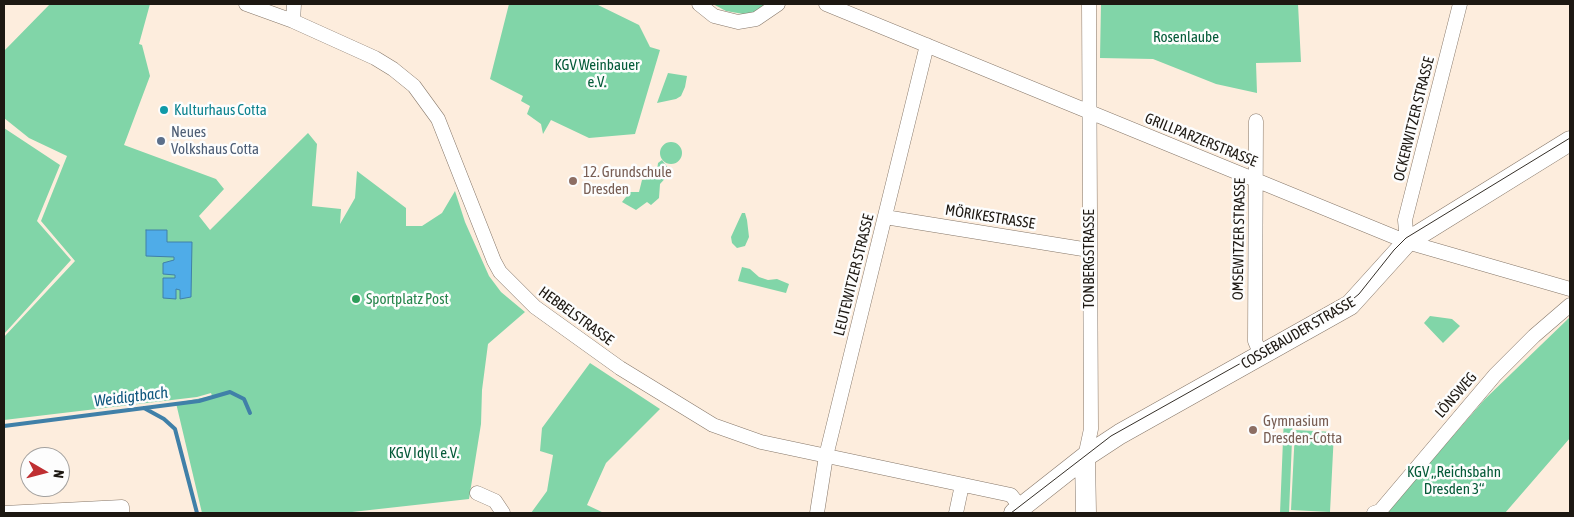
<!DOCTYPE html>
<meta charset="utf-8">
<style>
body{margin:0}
#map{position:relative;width:1574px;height:517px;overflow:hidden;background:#fdeddd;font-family:"Asap Condensed",sans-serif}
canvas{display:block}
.frame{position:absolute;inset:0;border:5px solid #1d1812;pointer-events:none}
.north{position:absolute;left:20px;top:447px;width:50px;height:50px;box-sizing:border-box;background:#fdfdfd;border:1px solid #a3a19f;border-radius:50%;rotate:98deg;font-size:14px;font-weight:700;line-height:20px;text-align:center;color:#1d1812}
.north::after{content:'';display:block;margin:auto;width:18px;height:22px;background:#bf2f32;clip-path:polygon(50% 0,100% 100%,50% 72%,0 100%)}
</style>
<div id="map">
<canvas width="1574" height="517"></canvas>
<div class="frame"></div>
<div class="north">N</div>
</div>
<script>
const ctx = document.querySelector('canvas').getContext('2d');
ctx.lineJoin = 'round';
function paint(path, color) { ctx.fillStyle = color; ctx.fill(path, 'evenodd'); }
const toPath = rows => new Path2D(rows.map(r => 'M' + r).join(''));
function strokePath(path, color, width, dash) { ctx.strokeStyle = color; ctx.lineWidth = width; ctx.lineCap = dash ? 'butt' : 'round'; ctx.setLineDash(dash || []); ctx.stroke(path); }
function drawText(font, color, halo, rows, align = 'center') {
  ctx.font = font + ' "Asap Condensed",sans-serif'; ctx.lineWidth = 5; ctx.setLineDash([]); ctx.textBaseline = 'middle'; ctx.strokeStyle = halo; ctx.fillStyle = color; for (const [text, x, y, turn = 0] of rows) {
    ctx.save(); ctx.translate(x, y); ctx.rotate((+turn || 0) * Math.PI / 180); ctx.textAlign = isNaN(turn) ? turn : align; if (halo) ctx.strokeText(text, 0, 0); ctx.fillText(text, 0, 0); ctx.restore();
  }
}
paint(toPath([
 [50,4,150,4,139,44,142,45,150,76,124,145,216,179,224,189,199,216,210,230,308,133,317,144,312,206,341,209,340,224,355,198,357,171,406,208,406,226,422,226,442,213,455,191,465,222,489,276,501,292,525,312,488,344,482,390,481,424,469,499,343,513,202,513,176,403,212,396,211,393,197,397,4,420,4,337,75,261,41,221,67,156,29,138,4,118,4,51],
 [509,4,596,4,639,25,650,47,660,50,635,134,589,138,551,120,543,134,541,124,527,114,530,106,521,101,523,96,490,79],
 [713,4,771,4,749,15,726,11],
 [1101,4,1298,4,1301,62,1256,63,1257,93,1216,84,1153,59,1100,58],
 [668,73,687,76,685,87,681,96,676,99,657,103],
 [4,128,60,165,37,221,71,260,4,334],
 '660 153a11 11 0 1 1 22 0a11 11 0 1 1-22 0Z',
 [662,160,671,172,660,184,659,198,651,205,647,202,636,210,622,202,630,192,639,192,642,180,648,179,657,171,658,163],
 [742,213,745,213,747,220,749,237,745,246,737,248,732,243,731,237],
 [742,267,750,269,759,277,768,280,777,279,789,284,786,293,738,281],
 [1430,316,1452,319,1460,326,1443,343,1424,323],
 [1570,317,1570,438,1505,513,1386,513,1485,399],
 [590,363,660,409,606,463,587,505,604,513,531,513,547,491,553,455,540,451,542,428],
 [1284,416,1293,416,1289,513,1280,513],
 [1295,430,1334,432,1330,512,1291,510]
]), '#81d5a8');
const water = toPath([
 [146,230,167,230,167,242,192,242,191,297,180,299,180,290,176,289,176,299,163,298,163,278,175,278,175,275,163,274,163,263,174,260,174,257,146,256,146,230]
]);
paint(water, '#4face8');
strokePath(water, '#4080a8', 1);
strokePath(toPath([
 [144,408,164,419,175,429,197,513],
 [4,426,199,401,230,392,244,399,250,413]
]), '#4080a8', 4);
const minor = toPath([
 [246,4,293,21,375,58,393,69,414,86,438,119,494,261,500,272,535,307,620,368,713,425,761,442,1011,495,1021,508],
 [699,4,714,16,738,22,756,19,778,4],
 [826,4,1407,242,1570,289],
 [293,21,294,4],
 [1256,121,1255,341,1261,355],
 [885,217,1089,250],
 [1407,242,1405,220,1460,4],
 [1085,457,1091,429,1089,4],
 [477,493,495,501,503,513],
 [4,513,122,507,122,513],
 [817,513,826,456,927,45],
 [956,513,962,485],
 [1374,513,1380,511,1495,375,1534,336,1570,305]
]);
const secondary = toPath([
 [1085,457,1086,513],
 [1014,513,1085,457,1120,434,1350,305,1407,242,1570,141]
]);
strokePath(minor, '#867769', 15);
strokePath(secondary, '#867769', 21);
strokePath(minor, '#fff', 14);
strokePath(secondary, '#fff', 20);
strokePath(toPath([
 [1011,513,1111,436,1348,303,1359,294,1394,250,1406,238,1570,138]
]), '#352f28', 1);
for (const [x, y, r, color] of [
 [164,110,5,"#0f9aa8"],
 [161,141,5,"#5c6f8a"],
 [573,181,5,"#8d6e63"],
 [356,299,5,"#2e9e5b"],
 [1253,430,5,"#8d6e63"]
]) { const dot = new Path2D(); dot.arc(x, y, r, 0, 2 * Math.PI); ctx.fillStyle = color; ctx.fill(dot); strokePath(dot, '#fdfdfd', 2); }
drawText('15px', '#045a38', '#fdfdfd', [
 ["Rosenlaube",1186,37],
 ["KGV Weinbauer",597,65],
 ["e.V.",597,82],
 ["KGV Idyll e.V.",424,453],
 ["KGV „Reichsbahn",1454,472],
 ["Dresden 3“",1454,489]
]);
drawText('15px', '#0d838f', '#fdfdfd', [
 ["Kulturhaus Cotta",174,110]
], 'left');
drawText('15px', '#1d1812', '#fdfdfd', [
 ["OCKERWITZER STRASSE",1414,119,-76],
 ["GRILLPARZERSTRASSE",1201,140,22],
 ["MÖRIKESTRASSE",990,217,9],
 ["OMSEWITZER STRASSE",1239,239,-89],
 ["TONBERGSTRASSE",1089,259,-90],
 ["LEUTEWITZER STRASSE",854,275,-76],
 ["HEBBELSTRASSE",576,316,36],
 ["COSSEBAUDER STRASSE",1298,333,-30],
 ["LÖNSWEG",1456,395,-49]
]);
drawText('15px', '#4e5e75', '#fdfdfd', [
 ["Neues",171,132],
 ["Volkshaus Cotta",171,149]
], 'left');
drawText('15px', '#785e54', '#fdfdfd', [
 ["12. Grundschule",583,172],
 ["Dresden",583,189],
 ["Gymnasium",1263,421],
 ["Dresden-Cotta",1263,438]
], 'left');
drawText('15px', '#27864d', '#fdfdfd', [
 ["Sportplatz Post",366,299]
], 'left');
drawText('italic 16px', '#0e567e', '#fdfdfd', [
 ["Weidigtbach",131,397,-7]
]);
</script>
